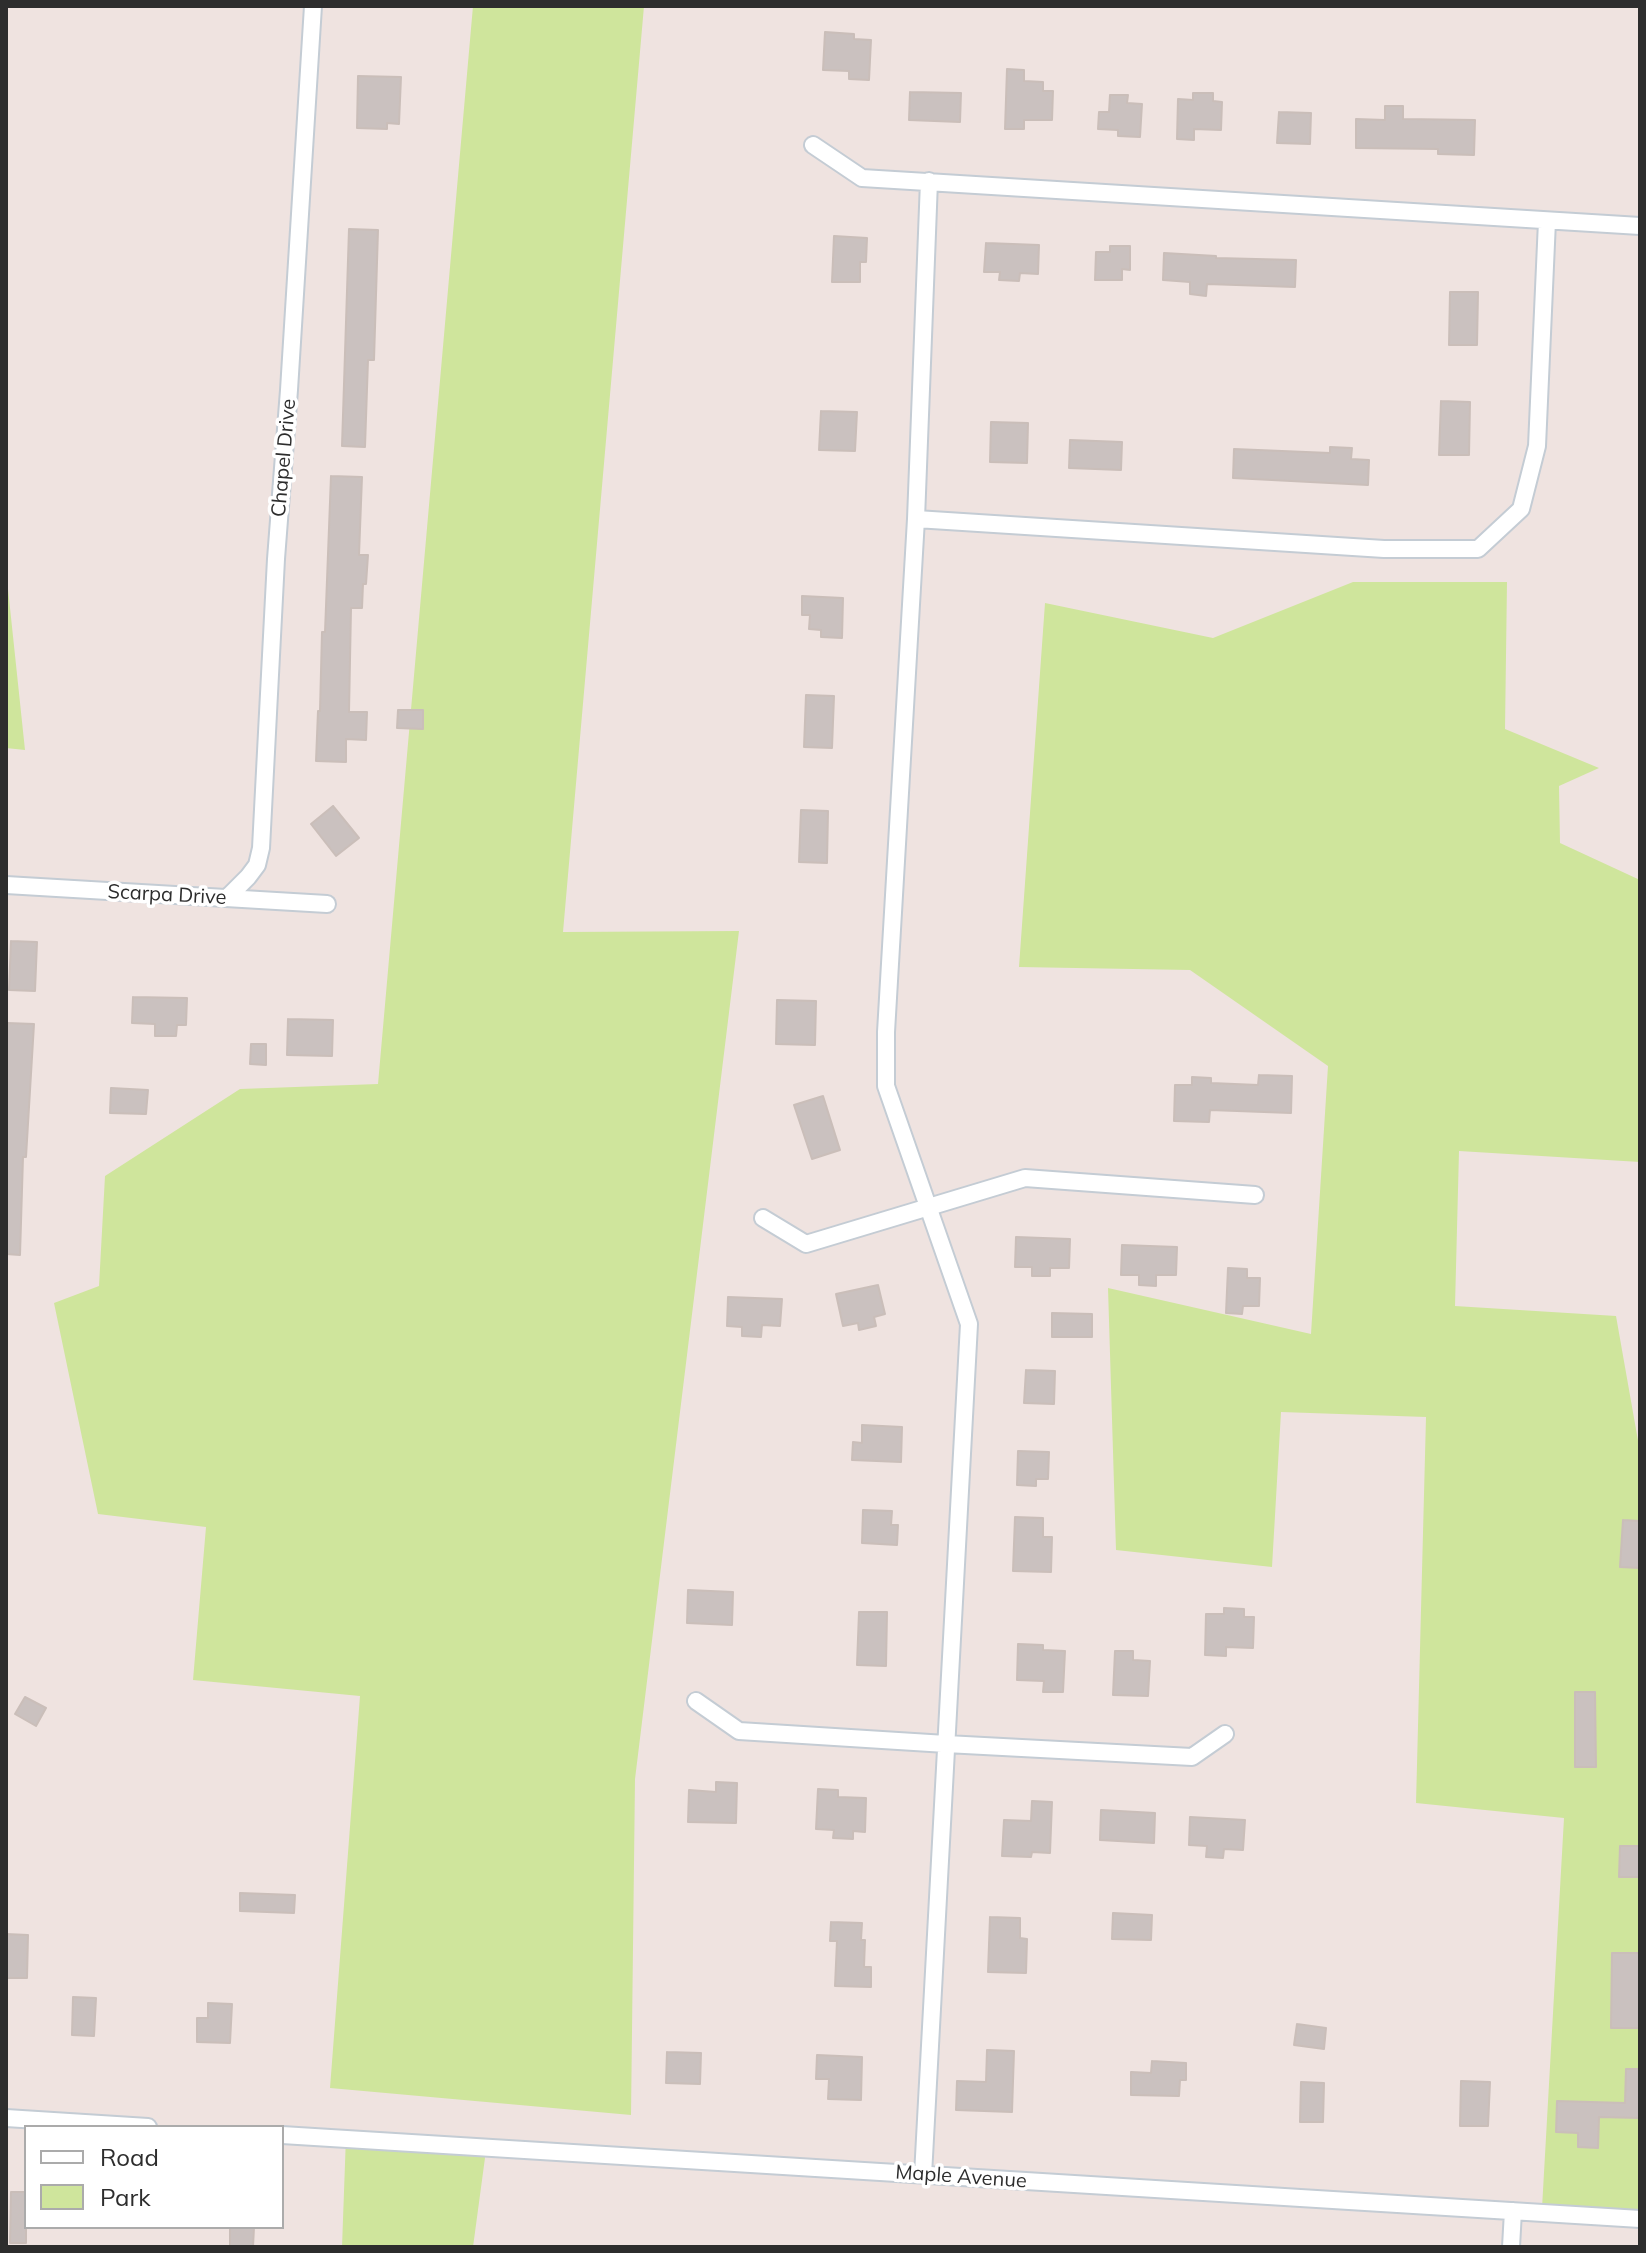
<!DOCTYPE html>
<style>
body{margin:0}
#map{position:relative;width:1646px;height:2253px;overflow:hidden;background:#efe3e0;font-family:Mulish,sans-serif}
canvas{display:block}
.frame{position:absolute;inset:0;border:8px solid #2d2d2d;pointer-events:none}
.legend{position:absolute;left:24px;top:2125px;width:260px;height:104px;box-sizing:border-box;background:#fff;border:2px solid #ababab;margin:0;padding:10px 14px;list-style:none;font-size:24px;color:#2d2d2d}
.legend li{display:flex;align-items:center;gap:16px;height:40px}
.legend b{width:40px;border:2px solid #ababab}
</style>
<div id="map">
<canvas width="1646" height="2253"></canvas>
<div class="frame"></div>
<ul class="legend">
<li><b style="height:10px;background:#fff"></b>Road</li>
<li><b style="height:22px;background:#cfe59c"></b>Park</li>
</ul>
</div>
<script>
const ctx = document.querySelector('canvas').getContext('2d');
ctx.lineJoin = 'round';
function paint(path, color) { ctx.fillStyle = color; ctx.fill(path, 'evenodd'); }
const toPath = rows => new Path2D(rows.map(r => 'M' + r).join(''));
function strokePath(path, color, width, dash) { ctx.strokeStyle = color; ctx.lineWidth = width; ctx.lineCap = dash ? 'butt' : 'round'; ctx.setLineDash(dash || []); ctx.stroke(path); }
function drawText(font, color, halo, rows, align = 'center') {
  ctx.font = font + ' Mulish,sans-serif'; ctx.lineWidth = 7; ctx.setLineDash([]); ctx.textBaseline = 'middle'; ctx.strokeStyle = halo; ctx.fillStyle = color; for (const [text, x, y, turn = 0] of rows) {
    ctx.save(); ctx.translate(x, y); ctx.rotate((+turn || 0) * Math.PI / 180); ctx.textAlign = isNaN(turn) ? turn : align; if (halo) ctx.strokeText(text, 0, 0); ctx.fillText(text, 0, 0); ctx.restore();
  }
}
paint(toPath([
 [473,6,644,6,563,932,739,931,635,1779,631,2115,330,2088,360,1696,193,1680,206,1527,98,1514,54,1303,99,1286,105,1176,240,1089,378,1084],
 [6,570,25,750,6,748],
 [1353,582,1507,582,1505,729,1599,768,1559,786,1560,843,1640,880,1640,1162,1459,1151,1455,1306,1616,1316,1640,1452,1640,2214,1542,2208,1564,1818,1416,1803,1426,1417,1281,1412,1272,1567,1116,1550,1108,1288,1311,1334,1328,1066,1190,970,1019,967,1045,603,1213,638],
 [346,2136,487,2143,473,2247,342,2247]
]), '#cfe59c');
const building = toPath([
 [825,32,854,34,854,39,871,40,869,80,849,79,849,71,823,70,825,32],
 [1007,69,1024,70,1024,81,1043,82,1043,91,1053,91,1052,120,1024,120,1024,129,1005,129,1007,69],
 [358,76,401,77,399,124,387,123,387,129,357,128,358,76],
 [910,92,961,93,960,122,909,120,910,92],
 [1193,93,1213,93,1213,101,1222,102,1221,130,1194,129,1194,140,1177,139,1178,99,1193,100,1193,93],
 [1110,95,1128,95,1127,103,1142,104,1140,137,1118,136,1118,130,1098,129,1099,112,1109,112,1110,95],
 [1385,106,1403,106,1403,119,1475,120,1474,155,1438,154,1438,149,1356,148,1356,119,1385,120,1385,106],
 [1279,112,1311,113,1310,144,1277,143,1279,112],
 [349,229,378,230,374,360,368,360,365,447,342,446,349,229],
 [834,236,867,238,866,262,860,262,860,282,832,282,834,236],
 [986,243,1039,245,1038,274,1020,273,1019,281,999,280,1000,272,984,272,986,243],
 [1110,246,1130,246,1130,270,1122,269,1122,280,1095,280,1096,252,1110,252,1110,246],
 [1164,253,1216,256,1216,258,1296,260,1295,287,1207,284,1206,296,1190,294,1190,282,1163,280,1164,253],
 [1450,292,1478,292,1477,345,1449,345,1450,292],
 [1441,401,1470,402,1469,455,1439,455,1441,401],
 [821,411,857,412,855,451,819,450,821,411],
 [991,422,1028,423,1027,463,990,462,991,422],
 [1070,440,1122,442,1121,470,1069,468,1070,440],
 [1330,447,1352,448,1351,459,1369,460,1368,485,1233,478,1234,449,1330,453,1330,447],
 [331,476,362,477,359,555,368,555,366,584,363,584,362,608,351,608,349,712,367,712,366,740,346,739,346,762,316,761,318,711,320,711,322,632,325,632,331,476],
 [802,596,843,598,842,638,821,637,821,630,809,629,810,615,802,615,802,596],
 [806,695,834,696,832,748,804,747,806,695],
 [398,710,423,710,423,729,397,728,398,710],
 [333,806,359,838,336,856,311,824,333,806],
 [801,810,828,811,827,863,799,862,801,810],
 [11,941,37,942,35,991,9,990,11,941],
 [133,997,187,998,186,1025,177,1025,176,1036,155,1036,155,1024,132,1023,133,997],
 [777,1000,816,1001,815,1045,776,1044,777,1000],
 [288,1019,333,1020,332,1056,287,1055,288,1019],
 [7,1023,34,1024,26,1157,23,1157,20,1255,6,1254,7,1023],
 [251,1044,266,1044,266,1065,250,1064,251,1044],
 [1259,1075,1292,1076,1291,1113,1210,1110,1209,1122,1174,1121,1175,1085,1192,1085,1192,1077,1211,1078,1211,1083,1258,1085,1259,1075],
 [111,1088,148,1090,146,1114,110,1113,111,1088],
 [823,1096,840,1150,812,1159,794,1105,823,1096],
 [1016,1237,1070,1239,1069,1268,1050,1268,1050,1276,1032,1276,1032,1267,1015,1267,1016,1237],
 [1122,1245,1177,1247,1176,1275,1156,1275,1156,1286,1139,1285,1139,1275,1121,1275,1122,1245],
 [1228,1268,1247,1269,1247,1278,1260,1278,1259,1306,1243,1306,1242,1314,1226,1313,1228,1268],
 [878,1285,885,1314,874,1317,876,1326,859,1330,858,1323,843,1326,836,1294,878,1285],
 [728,1297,782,1299,780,1326,762,1325,761,1337,742,1336,742,1327,727,1326,728,1297],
 [1052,1313,1092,1314,1092,1337,1052,1337,1052,1313],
 [1026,1370,1055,1371,1054,1404,1024,1403,1026,1370],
 [862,1425,902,1427,901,1462,852,1460,853,1442,862,1443,862,1425],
 [1018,1451,1049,1452,1048,1479,1036,1479,1036,1486,1017,1485,1018,1451],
 [863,1510,892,1511,891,1525,898,1525,897,1545,862,1543,863,1510],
 [1015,1517,1043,1518,1043,1537,1052,1537,1051,1572,1013,1571,1015,1517],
 [1623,1520,1640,1521,1640,1568,1620,1567,1623,1520],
 [688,1590,733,1592,732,1625,687,1623,688,1590],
 [1224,1608,1244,1609,1244,1617,1254,1617,1253,1648,1226,1647,1226,1656,1205,1655,1206,1614,1224,1614,1224,1608],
 [859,1612,887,1612,886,1666,857,1665,859,1612],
 [1018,1644,1043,1645,1043,1650,1065,1651,1063,1692,1043,1692,1044,1681,1017,1680,1018,1644],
 [1115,1651,1133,1651,1133,1660,1150,1661,1148,1696,1113,1695,1115,1651],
 [1575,1692,1595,1692,1596,1767,1575,1767,1575,1692],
 [25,1697,46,1708,36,1726,15,1714,25,1697],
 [716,1782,737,1783,736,1823,688,1822,689,1790,716,1792,716,1782],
 [818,1789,838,1790,838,1797,866,1798,865,1832,853,1831,853,1839,833,1838,834,1830,816,1829,818,1789],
 [1032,1801,1052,1802,1050,1853,1032,1852,1031,1857,1002,1856,1004,1820,1031,1821,1032,1801],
 [1101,1810,1155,1813,1154,1843,1100,1840,1101,1810],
 [1190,1817,1245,1820,1243,1850,1224,1849,1223,1858,1206,1857,1207,1846,1189,1845,1190,1817],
 [1620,1846,1640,1846,1640,1877,1619,1877,1620,1846],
 [240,1893,295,1895,294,1913,240,1911,240,1893],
 [1113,1913,1152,1915,1151,1940,1112,1939,1113,1913],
 [990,1917,1020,1918,1020,1938,1027,1939,1026,1973,988,1972,990,1917],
 [831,1922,862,1923,861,1940,865,1940,864,1967,871,1967,871,1987,835,1986,837,1941,830,1941,831,1922],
 [6,1934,28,1935,27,1978,6,1978,6,1934],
 [1612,1953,1640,1953,1640,2028,1611,2028,1612,1953],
 [73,1997,96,1998,94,2036,72,2035,73,1997],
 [208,2003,232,2004,230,2043,197,2042,197,2018,208,2018,208,2003],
 [1297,2024,1326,2028,1324,2049,1294,2045,1297,2024],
 [987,2050,1014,2051,1012,2112,956,2110,957,2081,986,2082,987,2050],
 [667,2052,701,2053,700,2084,666,2083,667,2052],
 [817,2055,862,2057,861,2100,828,2099,829,2079,816,2079,817,2055],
 [1152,2061,1186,2063,1186,2080,1180,2080,1179,2096,1131,2095,1131,2072,1151,2073,1152,2061],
 [1626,2069,1640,2069,1640,2118,1599,2117,1598,2148,1578,2147,1578,2133,1556,2132,1557,2101,1625,2103,1626,2069],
 [1461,2081,1490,2082,1488,2126,1460,2126,1461,2081],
 [1301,2082,1324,2083,1323,2122,1300,2122,1301,2082],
 [11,2192,26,2192,26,2243,10,2243,11,2192],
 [230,2227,254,2227,253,2247,230,2247,230,2227]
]);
paint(building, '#cac1bf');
strokePath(building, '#cabeb9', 2);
const minor = toPath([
 [813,145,862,178,1640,226],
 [916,519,1384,549,1478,549,1521,509,1537,446,1547,221],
 [6,885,327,904],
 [227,898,248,877,257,865,261,848,276,559,289,390,313,6],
 [763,1218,806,1244,1025,1178,1255,1195],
 [696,1701,739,1731,946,1744,1192,1757,1225,1734],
 [6,2118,148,2127],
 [282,2135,1640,2219],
 [923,2175,969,1324,886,1086,886,1032,916,519,929,181],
 [1511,2247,1513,2211]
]);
strokePath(minor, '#c4ccd4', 20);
strokePath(minor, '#fff', 16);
drawText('20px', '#2d2d2d', '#fff', [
 ["Chapel Drive",284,458,-85],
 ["Scarpa Drive",167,895,3],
 ["Maple Avenue",961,2177,4]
]);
</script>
